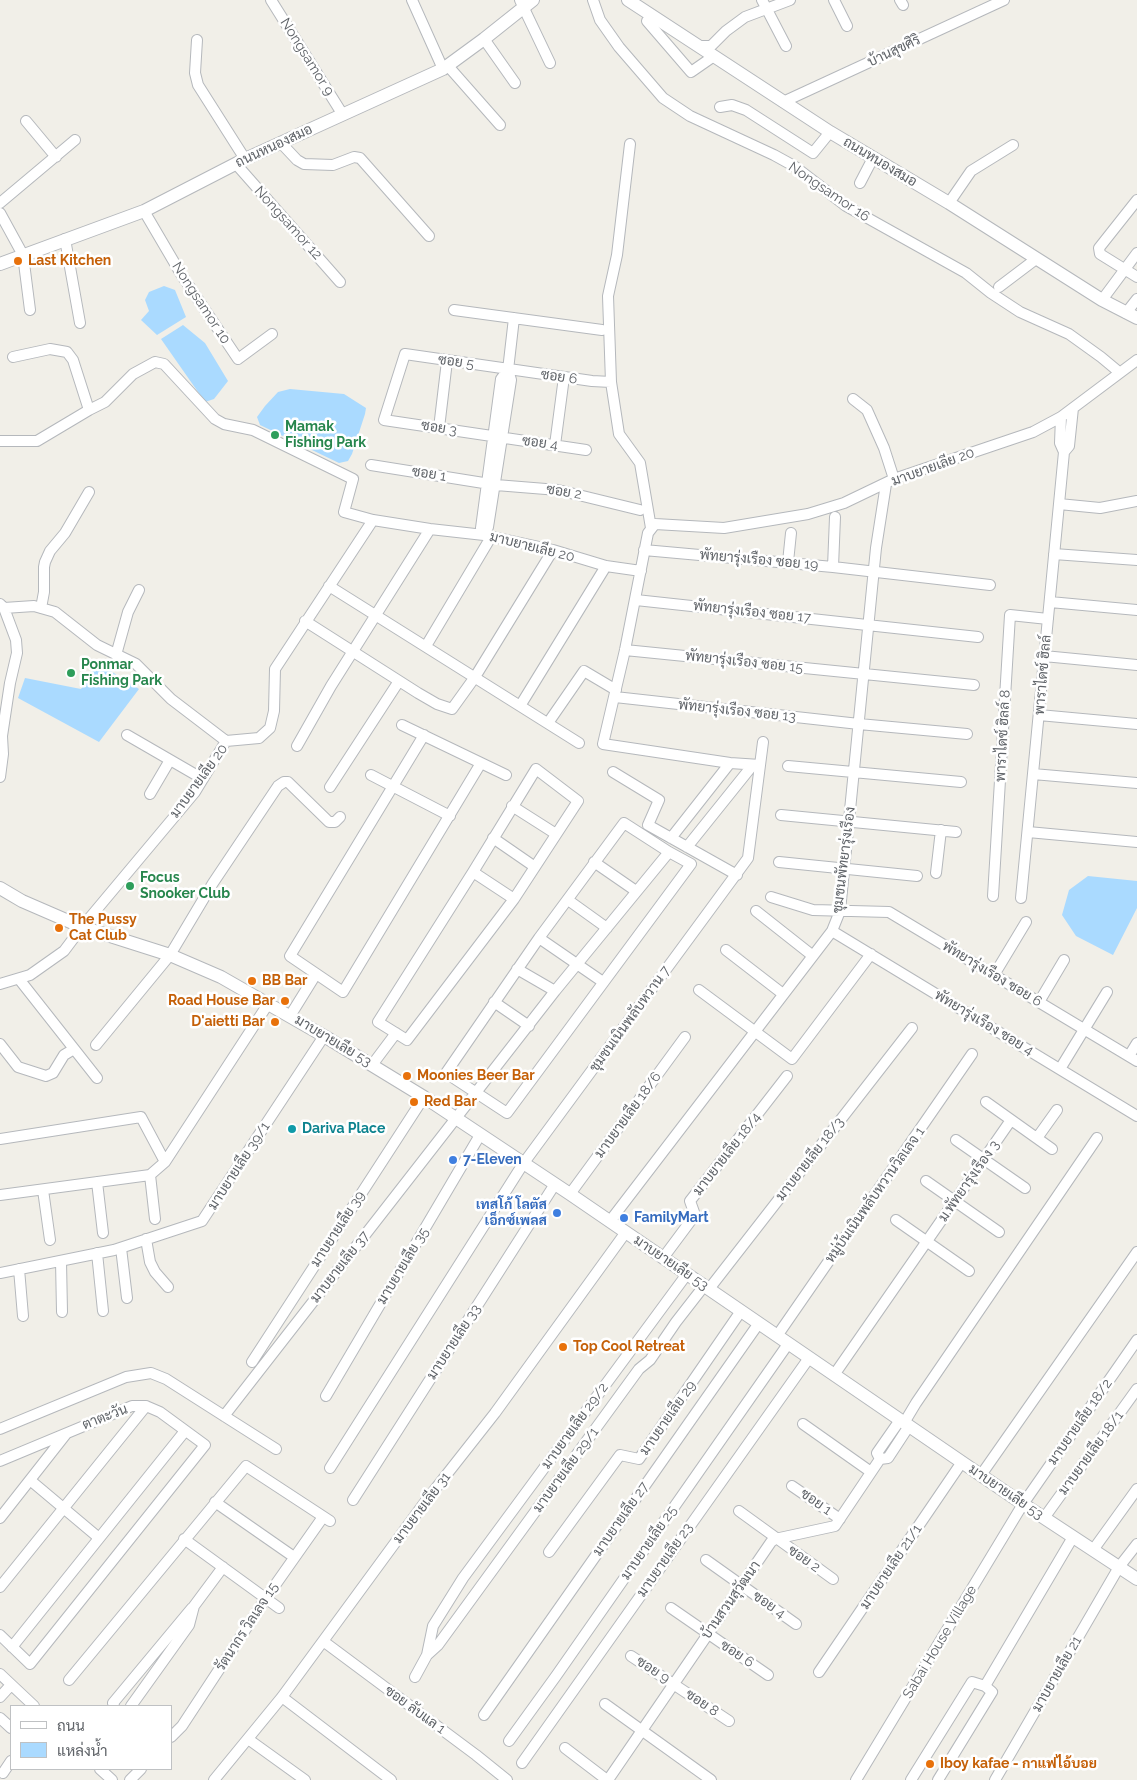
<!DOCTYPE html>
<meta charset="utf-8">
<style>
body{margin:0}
#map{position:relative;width:1137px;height:1780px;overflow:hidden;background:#f1efe8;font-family:Raleway,Sarabun,sans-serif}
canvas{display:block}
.legend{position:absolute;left:10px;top:1705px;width:162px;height:65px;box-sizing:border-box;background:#fff;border:1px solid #bfc1c3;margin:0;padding:6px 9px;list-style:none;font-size:15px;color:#5f6368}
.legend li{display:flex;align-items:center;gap:10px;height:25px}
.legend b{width:25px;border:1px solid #bfc1c3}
</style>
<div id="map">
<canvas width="1137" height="1780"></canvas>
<ul class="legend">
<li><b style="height:6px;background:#fff"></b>ถนน</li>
<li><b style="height:14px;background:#aadaff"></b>แหล่งน้ำ</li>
</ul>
</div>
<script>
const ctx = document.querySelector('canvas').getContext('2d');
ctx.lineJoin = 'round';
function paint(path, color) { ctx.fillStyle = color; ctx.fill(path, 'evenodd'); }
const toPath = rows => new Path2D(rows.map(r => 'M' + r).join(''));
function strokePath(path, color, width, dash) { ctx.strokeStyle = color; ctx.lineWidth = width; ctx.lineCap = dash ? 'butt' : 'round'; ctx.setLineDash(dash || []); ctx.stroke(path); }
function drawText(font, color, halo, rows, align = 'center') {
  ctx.font = font + ' Raleway,Sarabun,sans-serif'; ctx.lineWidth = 5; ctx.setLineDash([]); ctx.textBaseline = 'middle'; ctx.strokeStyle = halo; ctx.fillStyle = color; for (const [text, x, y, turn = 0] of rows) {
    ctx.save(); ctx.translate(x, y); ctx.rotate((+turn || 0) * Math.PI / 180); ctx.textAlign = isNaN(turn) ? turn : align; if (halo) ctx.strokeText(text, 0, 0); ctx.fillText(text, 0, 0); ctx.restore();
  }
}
paint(toPath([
 [164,286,175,290,186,317,157,335,141,320,149,311,145,300,149,292],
 [183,325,205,343,228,381,214,399,205,402,161,339],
 [290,389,344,394,366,408,365,414,352,454,348,461,339,463,260,425,257,417,265,406,278,392],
 [98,663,139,689,99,742,18,698,25,678,81,689],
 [1088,876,1137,881,1137,908,1113,955,1076,936,1062,915,1069,890]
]), '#aadaff');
const minor = toPath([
 [271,0,343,115],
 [412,0,443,69],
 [520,0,550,63],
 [593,0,600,20,619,47,663,98,690,116,774,155,794,166,846,206,966,273,991,293,1020,312,1069,334,1101,357,1119,372],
 [762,0,786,46],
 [834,0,847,26],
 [900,0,903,5],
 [647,21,691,72,714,56],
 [484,39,515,83],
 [197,40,195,73,198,85,245,159],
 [699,46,711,46,726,31,745,17,790,0],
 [448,66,500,125],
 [783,102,1004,0],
 [720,107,732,105,746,110,813,153,830,132],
 [26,121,56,157],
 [281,143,297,160,304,164,333,165,354,157,360,158,429,236],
 [630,144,617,255,608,296,611,382,619,434,640,463,651,528],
 [236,164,340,282],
 [860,183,873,158],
 [1137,200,1099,248,1100,254,1137,277],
 [0,203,75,140],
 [949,203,971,171,1013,145],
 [144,211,181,274,238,359,272,334],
 [0,213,23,255,30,310],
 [65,239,80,323],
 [999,287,1036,259],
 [1102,300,1137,253],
 [454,310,602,330],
 [1126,313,1137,299],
 [13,357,50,349,67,352,73,360,89,410],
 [853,399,867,410,884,448,894,479],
 [1061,417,1060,443,1064,452,1069,446,1073,408],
 [439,428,447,361],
 [0,441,37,441,89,410,105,402,133,374,155,362,164,364,215,419,224,424,253,430,353,479,344,512,373,520,430,529,484,535,553,550,606,566,641,571],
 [555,445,564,377],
 [586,450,384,420,405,354,592,381,611,382],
 [371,465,496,485,558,490,640,510],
 [1059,504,1100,508,1137,501],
 [484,535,488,527,511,380,508,370,514,318],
 [484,535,481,528,501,379,508,370],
 [644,550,833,567,990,585],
 [1054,554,1137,560],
 [788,562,791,533],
 [833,567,835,517],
 [329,586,579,743],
 [636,600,978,637],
 [1050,602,1137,610],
 [0,604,4,608,16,640,17,653,10,683,2,736,3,754,0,777],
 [4,608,34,606,55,612,97,645,136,664,171,699,226,741],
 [41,608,44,592,44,567,45,562,50,551,65,533,89,492],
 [305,621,418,693,437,704,452,709,475,677,553,550],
 [426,646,491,537],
 [625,650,974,685],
 [116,655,128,612,139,590],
 [1044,656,1137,665],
 [615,697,859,724,967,734],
 [520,706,606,566],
 [1039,715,1137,724],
 [548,723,584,671,616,690],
 [402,725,506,775],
 [127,735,203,779],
 [424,735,290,956,343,992,481,763],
 [297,746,331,686,430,529],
 [760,765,730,763,603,744,625,650,648,533,655,524,724,528,808,514,844,503,894,479,1033,432,1061,417,1137,360],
 [788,766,961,782],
 [536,769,578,801,514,899,407,1040,378,1022,473,872,536,769],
 [613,772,659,800,648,825,737,875],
 [1033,774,1137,783],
 [371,775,450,816],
 [330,787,399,681],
 [150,794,170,760],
 [512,806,556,834],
 [781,815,956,832],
 [624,823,669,852,691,864,507,1113,446,1073,539,938,624,823],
 [1028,832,1137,842],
 [493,838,535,867],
 [671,838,730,763],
 [687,847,752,766],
 [594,862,636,891],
 [779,862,917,876],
 [473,872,514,899],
 [936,873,941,830],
 [993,896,1010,615,1048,619],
 [771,897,813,910,889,912,1137,1061],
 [1021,898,1064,452],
 [568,900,607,928],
 [756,911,813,956],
 [832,931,1137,1116],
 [539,938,603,982],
 [726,950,783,994],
 [517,969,555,991],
 [994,975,1026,922],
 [19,979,97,1078],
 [0,984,30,975,64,951,82,927,195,792,226,741,259,738,270,728,274,711,275,669,373,520],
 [699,990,792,1059,871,954],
 [494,1002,529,1026],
 [1039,1002,1064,960],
 [290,1016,316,974],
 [0,1044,18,1067,46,1076,53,1073,64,1055,74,1049],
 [96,1045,170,955,213,883,278,786,284,782,288,782,329,822,335,822,340,817],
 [1129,1056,1137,1043],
 [372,1065,396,1033],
 [1060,1069,1107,992],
 [986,1102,1052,1149],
 [1037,1138,1057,1110],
 [0,1139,141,1117,165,1162],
 [956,1140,1025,1188],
 [150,1175,155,1219],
 [926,1181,999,1232],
 [97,1182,103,1233],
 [43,1190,50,1240],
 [570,1194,685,1037],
 [0,1195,150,1175,165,1162,268,1004],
 [896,1220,969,1271],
 [610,1221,832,931,840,911,876,548,886,484],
 [146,1239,150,1262,155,1272,168,1287],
 [121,1248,127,1298],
 [97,1253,103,1311],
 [663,1258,695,1215,690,1201,787,1076],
 [61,1261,62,1312],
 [19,1269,23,1316],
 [0,1273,114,1250,202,1221,324,1036],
 [709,1289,912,1028],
 [777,1336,972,1054],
 [252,1362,424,1097],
 [834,1375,1011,1120],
 [326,1396,480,1135],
 [224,1416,555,991,669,852],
 [904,1423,916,1403,1097,1138],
 [803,1424,871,1472],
 [0,1429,126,1377,151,1373,166,1379,276,1449],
 [880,1459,877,1453,900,1420],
 [0,1461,132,1406,146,1406,160,1412,205,1445,30,1664,0,1635],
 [330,1468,523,1164,748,858,763,742],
 [981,1475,1137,1252],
 [30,1480,99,1538],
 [792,1486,840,1519],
 [353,1500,555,1184],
 [215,1502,294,1557],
 [739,1511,833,1579],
 [0,1518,66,1434],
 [1044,1518,1137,1389],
 [184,1539,279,1608],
 [1093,1550,1137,1489],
 [549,1552,620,1455,639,1459,741,1311],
 [706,1560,796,1624],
 [0,1587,146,1406],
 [671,1608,768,1675],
 [323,1641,476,1755,507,1780],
 [12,1647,185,1431],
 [427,1655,438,1645,639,1369,650,1360,676,1322,704,1286],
 [631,1656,729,1721],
 [819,1672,962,1462],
 [0,1674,34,1706],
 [415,1677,427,1655,433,1626,463,1578,687,1274],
 [69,1680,246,1466,330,1521],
 [985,1686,1073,1537],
 [0,1697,11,1685],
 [282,1697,391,1780],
 [605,1704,711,1780],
 [114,1706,113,1703,192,1608],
 [131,1706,189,1625,194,1606,223,1567],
 [484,1715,759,1323],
 [0,1718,11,1728],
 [171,1737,182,1726,266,1598,323,1517],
 [248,1739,305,1780],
 [509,1741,556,1676,788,1344],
 [565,1748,607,1780],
 [522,1763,809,1358],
 [100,1769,112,1780],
 [3,1773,11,1761],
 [130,1780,141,1769],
 [214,1780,282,1697,425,1502,495,1413,626,1232],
 [608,1780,771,1542,775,1539,835,1526,880,1459,888,1458,909,1426],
 [856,1780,1023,1504,1137,1340],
 [911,1780,972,1682,985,1686,992,1692,938,1780],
 [995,1780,1119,1567,1137,1544]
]);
const tertiary = toPath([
 [628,0,830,132,949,203,1102,300,1137,318],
 [0,264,144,211,245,159,443,69,484,39,533,0],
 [0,888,22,901,82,927,170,955,221,977,324,1036,424,1097,570,1194,1023,1504,1137,1579]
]);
strokePath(minor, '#b5b8bc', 12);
strokePath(tertiary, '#b5b8bc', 14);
strokePath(minor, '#fff', 10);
strokePath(tertiary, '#fff', 12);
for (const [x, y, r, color] of [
 [18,261,5,"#e8710a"],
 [275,435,5,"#2e9e5b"],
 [71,673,5,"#2e9e5b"],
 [130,886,5,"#2e9e5b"],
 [59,928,5,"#e8710a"],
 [252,981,5,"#e8710a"],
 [285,1001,5,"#e8710a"],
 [275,1022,5,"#e8710a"],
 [407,1076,5,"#e8710a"],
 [414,1102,5,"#e8710a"],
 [292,1129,5,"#0f9aa8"],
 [453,1160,5,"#3f7fe0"],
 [557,1213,5,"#3f7fe0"],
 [624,1218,5,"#3f7fe0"],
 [563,1347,5,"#e8710a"],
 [930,1764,5,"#e8710a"]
]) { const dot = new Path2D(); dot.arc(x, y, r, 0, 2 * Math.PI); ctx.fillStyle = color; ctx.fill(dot); strokePath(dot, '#fff', 2); }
drawText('14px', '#5f6368', '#fff', [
 ["บ้านสุขศิริ",894,51,-25],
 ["Nongsamor 9",307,57,58],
 ["ถนนหนองสมอ",274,146,-25],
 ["ถนนหนองสมอ",880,162,31],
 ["Nongsamor 16",829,192,34],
 ["Nongsamor 12",288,223,48],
 ["Nongsamor 10",201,303,57],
 ["ซอย 5",456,362,8],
 ["ซอย 6",559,377,8],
 ["ซอย 3",439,428,9],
 ["ซอย 4",540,443,8],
 ["มาบยายเลีย 20",933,467,-20],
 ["ซอย 1",429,474,9],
 ["ซอย 2",564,492,9],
 ["มาบยายเลีย 20",532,547,14],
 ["พัทยารุ่งเรือง ซอย 19",759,560,5],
 ["พัทยารุ่งเรือง ซอย 17",752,612,6],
 ["พัทยารุ่งเรือง ซอย 15",744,662,6],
 ["พาราไดซ์ ฮิลล์",1043,675,-85],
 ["พัทยารุ่งเรือง ซอย 13",737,711,6],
 ["พาราไดซ์ ฮิลล์ 8",1003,736,-87],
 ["มาบยายเลีย 20",199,781,-54],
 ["ชุมชนพัทยารุ่งเรือง",844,860,-83],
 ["พัทยารุ่งเรือง ซอย 6",992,974,31],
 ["ชุมชนเนินพลับหวาน 7",630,1019,-54],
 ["พัทยารุ่งเรือง ซอย 4",984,1023,31],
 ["มาบยายเลีย 53",333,1041,31],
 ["มาบยายเลีย 18/6",628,1115,-54],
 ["มาบยายเลีย 18/4",727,1154,-52],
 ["มาบยายเลีย 18/3",810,1159,-52],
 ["มาบยายเลีย 39/1",239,1166,-57],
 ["ม.พัทยารุ่งเรือง 3",969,1181,-55],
 ["หมู่บ้นเนินพลับหวานวิลเลจ 1",875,1195,-55],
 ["มาบยายเลีย 39",338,1229,-57],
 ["มาบยายเลีย 53",671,1263,34],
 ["มาบยายเลีย 35",403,1266,-59],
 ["มาบยายเลีย 37",340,1267,-52],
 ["มาบยายเลีย 33",454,1342,-57],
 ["ตาตะวัน",105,1417,-21],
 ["มาบยายเลีย 29",668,1418,-55],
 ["มาบยายเลีย 18/2",1080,1422,-55],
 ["มาบยายเลีย 29/2",575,1426,-54],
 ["มาบยายเลีย 18/1",1091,1453,-54],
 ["มาบยายเลีย 29/1",566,1470,-54],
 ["มาบยายเลีย 53",1006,1492,34],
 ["ซอย 1",816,1502,35],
 ["มาบยายเลีย 31",422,1508,-53],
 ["มาบยายเลีย 27",621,1519,-55],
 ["มาบยายเลีย 25",649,1543,-55],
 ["ซอย 2",804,1559,35],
 ["มาบยายเลีย 23",665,1560,-55],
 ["มาบยายเลีย 21/1",891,1567,-56],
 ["บ้านสวนสุวัฒนา",731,1600,-55],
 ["ซอย 4",769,1605,35],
 ["รัตนากร วิลเลจ 15",247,1627,-57],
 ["Sabai House Village",940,1642,-59],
 ["ซอย 6",737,1654,34],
 ["ซอย 9",653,1670,33],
 ["มาบยายเลีย 21",1057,1674,-60],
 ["ซอย 8",702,1703,34],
 ["ซอย ลับแล 1",415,1710,36]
]);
drawText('bold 14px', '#c56008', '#fff', [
 ["Last Kitchen",28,261],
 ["The Pussy",69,920],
 ["Cat Club",69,936],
 ["BB Bar",262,981],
 ["Road House Bar",275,1001,"right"],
 ["D'aietti Bar",265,1022,"right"],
 ["Moonies Beer Bar",417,1076],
 ["Red Bar",424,1102],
 ["Top Cool Retreat",573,1347],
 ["Iboy kafae - กาแฟไอ้บอย",940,1764]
], 'left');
drawText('bold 14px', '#27864d', '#fff', [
 ["Mamak",285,427],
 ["Fishing Park",285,443],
 ["Ponmar",81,665],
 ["Fishing Park",81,681],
 ["Focus",140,878],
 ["Snooker Club",140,894]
], 'left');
drawText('bold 14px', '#0d838f', '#fff', [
 ["Dariva Place",302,1129]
], 'left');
drawText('bold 14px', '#366cbe', '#fff', [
 ["7-Eleven",463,1160],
 ["เทสโก้ โลตัส",547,1205,"right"],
 ["เอ็กซ์เพลส",547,1221,"right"],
 ["FamilyMart",634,1218]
], 'left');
</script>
